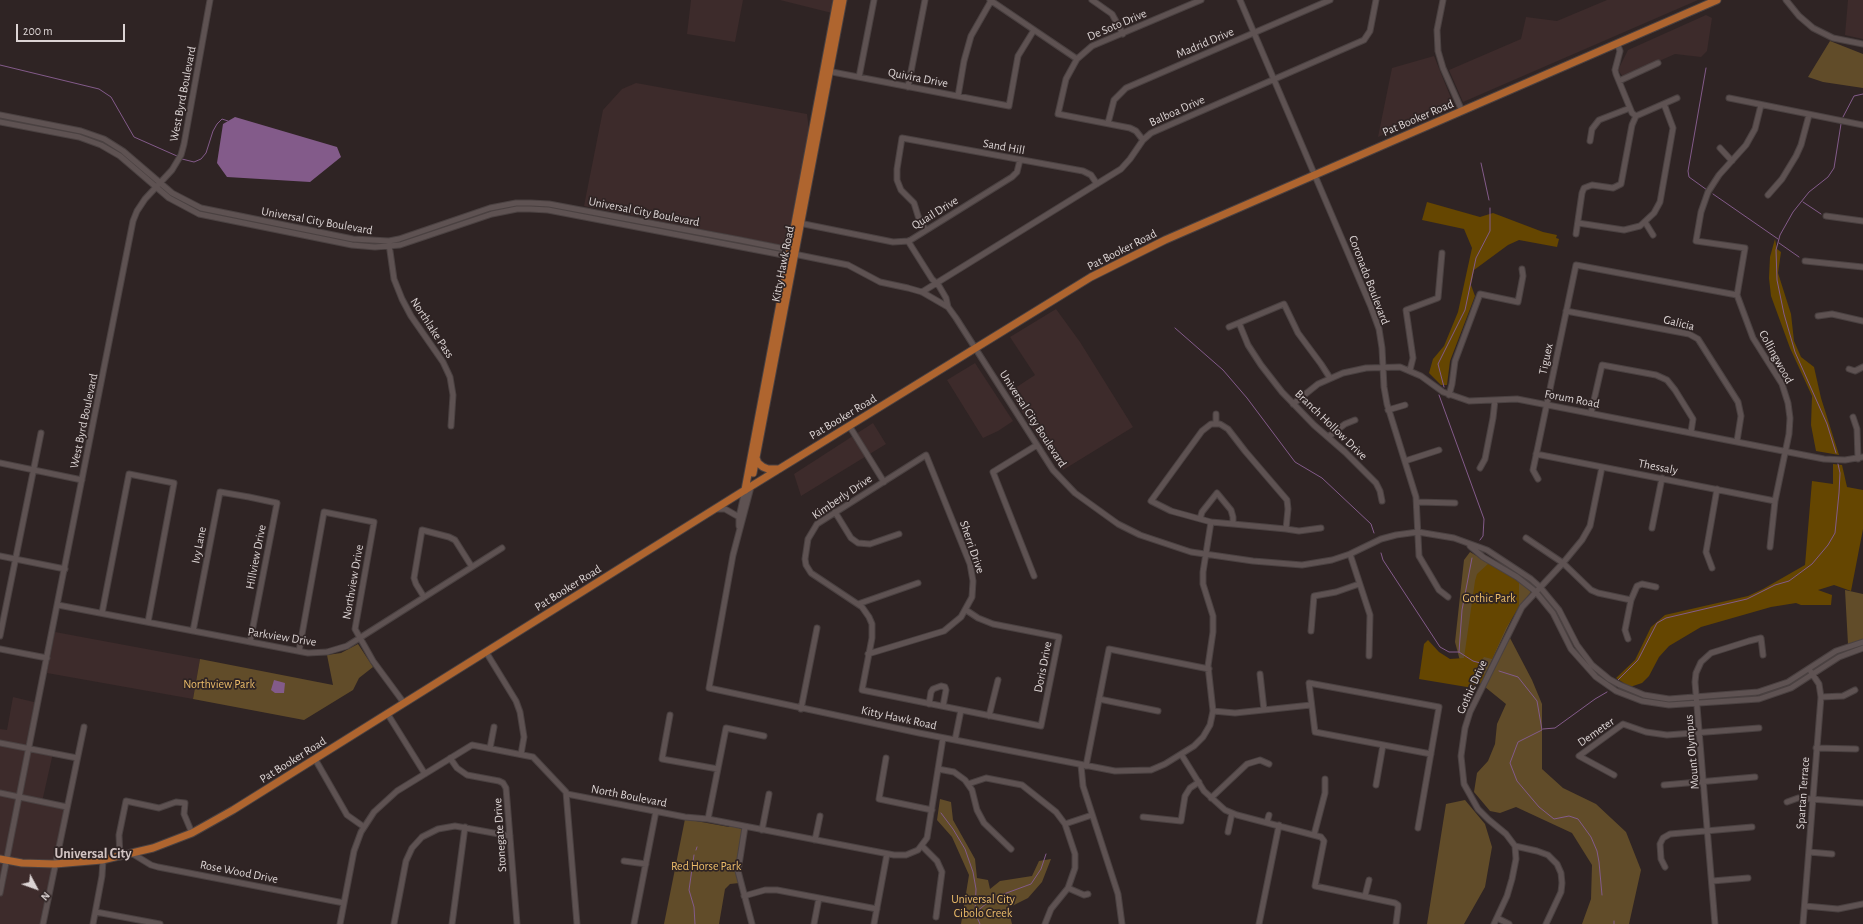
<!DOCTYPE html>
<style>
body{margin:0}
#map{position:relative;width:1863px;height:924px;overflow:hidden;background:#2f2424;font-family:"Alegreya Sans",sans-serif}
canvas{display:block}
.north{position:absolute;left:16px;top:868px;width:40px;height:40px;-webkit-text-stroke:3px #2f2424;paint-order:stroke;rotate:131deg;font-size:11px;font-weight:700;line-height:16px;text-align:center;color:#dcd4d4}
.north::after{content:'';display:block;margin:auto;width:14px;height:18px;background:#dcd4d4;clip-path:polygon(50% 0,100% 100%,50% 72%,0 100%)}
.scale{position:absolute;left:16px;top:24px;width:109px;height:18px;box-sizing:border-box;border:2px solid #dcd4d4;border-top:0;padding-left:5px;font-size:12px;line-height:14px;white-space:nowrap;color:#dcd4d4;-webkit-text-stroke:3px #2f2424;paint-order:stroke}
</style>
<div id="map">
<canvas width="1863" height="924"></canvas>
<div class="north">N</div>
<div class="scale">200 m</div>
</div>
<script>
const ctx = document.querySelector('canvas').getContext('2d');
ctx.lineJoin = 'round';
function paint(path, color) { ctx.fillStyle = color; ctx.fill(path, 'evenodd'); }
const toPath = rows => new Path2D(rows.map(r => 'M' + r).join(''));
function strokePath(path, color, width, dash) { ctx.strokeStyle = color; ctx.lineWidth = width; ctx.lineCap = dash ? 'butt' : 'round'; ctx.setLineDash(dash || []); ctx.stroke(path); }
function drawText(font, color, halo, rows, align = 'center') {
  ctx.font = font + ' "Alegreya Sans",sans-serif'; ctx.lineWidth = 3.5; ctx.setLineDash([]); ctx.textBaseline = 'middle'; ctx.strokeStyle = halo; ctx.fillStyle = color; for (const [text, x, y, turn = 0] of rows) {
    ctx.save(); ctx.translate(x, y); ctx.rotate((+turn || 0) * Math.PI / 180); ctx.textAlign = isNaN(turn) ? turn : align; if (halo) ctx.strokeText(text, 0, 0); ctx.fillText(text, 0, 0); ctx.restore();
  }
}
paint(toPath([
 [691,0,743,0,735,42,687,34],
 [780,0,834,0,832,13],
 [1607,0,1698,0,1463,102,1449,70,1521,39,1526,17,1557,21],
 [1848,0,1863,0,1863,39,1845,35],
 [1706,15,1712,18,1707,51,1701,57,1675,54,1623,77,1618,70,1628,50],
 [1434,56,1453,103,1452,105,1378,137,1392,68],
 [636,83,807,114,809,130,787,242,781,245,584,206,603,110,622,89],
 [1056,309,1080,342,1133,427,1063,470,1044,446,1009,392,1035,375,1010,337],
 [975,363,1013,421,998,431,983,438,947,380],
 [873,423,886,444,801,496,794,474],
 [55,632,200,659,193,699,47,673],
 [13,697,38,703,29,748,53,753,42,802,67,807,43,924,0,924,0,729,7,730]
]), '#3d2b2b');
paint(toPath([
 [1830,41,1863,54,1863,88,1823,82,1808,77],
 [1470,552,1519,581,1531,592,1515,612,1481,683,1467,687,1455,642,1463,569,1464,560],
 [1845,590,1863,594,1863,641,1848,644],
 [1510,638,1532,680,1542,704,1542,769,1563,788,1596,804,1626,832,1641,870,1629,924,1582,924,1591,899,1592,865,1572,833,1516,807,1500,813,1490,811,1474,792,1477,773,1488,761,1495,744,1497,724,1506,704,1485,687],
 [358,644,373,667,359,678,353,690,304,720,193,699,200,659,333,685,327,655,341,653],
 [940,799,951,802,953,820,975,859,977,878,988,880,990,889,1000,881,1032,876,1039,861,1051,859,1042,882,1028,898,1008,908,1012,924,961,924,969,875,952,837,937,820],
 [1465,800,1485,824,1492,847,1485,887,1464,924,1427,924,1446,804],
 [685,819,729,827,731,824,743,830,736,869,739,883,730,884,725,889,719,924,664,924]
]), '#614c29');
paint(toPath([
 [1427,202,1480,217,1493,213,1543,232,1557,235,1556,238,1559,239,1557,247,1519,240,1508,245,1474,270,1471,285,1475,296,1450,361,1447,385,1441,385,1429,373,1433,359,1444,346,1458,312,1472,248,1464,229,1422,220],
 [1775,239,1777,249,1781,252,1778,273,1791,314,1794,341,1801,357,1814,367,1821,398,1839,455,1816,451,1811,425,1812,396,1790,348,1771,296,1769,278,1770,257],
 [1833,464,1842,465,1847,487,1863,490,1863,529,1851,591,1834,585,1818,590,1832,595,1831,605,1801,605,1796,603,1771,607,1701,627,1669,646,1659,657,1649,676,1642,683,1630,687,1616,678,1635,660,1651,627,1665,615,1748,596,1763,589,1805,565,1812,481,1833,484],
 [1489,563,1519,581,1519,607,1506,628,1492,659,1484,657,1481,661,1481,670,1485,675,1481,683,1467,687,1419,679,1424,644,1428,640,1439,652,1450,659,1464,658,1475,581,1477,574]
]), '#654601');
paint(toPath([
 [235,117,337,147,341,157,310,182,227,177,217,163,223,124],
 [274,680,285,683,284,693,275,693,271,690]
]), '#835b8a');
strokePath(toPath([
 [0,65,99,89,111,97,134,137,177,156],
 [1706,68,1688,171,1689,177,1707,190],
 [1843,117,1854,96,1863,94],
 [182,159,194,162,201,159,206,153,213,131,217,124,222,119,228,121],
 [1481,163,1489,200],
 [1713,194,1778,239],
 [1803,202,1821,214],
 [1779,243,1799,257],
 [1175,328,1223,370,1247,398,1295,462,1322,478,1371,524,1374,533],
 [1444,387,1438,364,1465,310,1476,258,1490,231,1490,208],
 [1439,395,1484,519,1483,536,1480,540],
 [1836,453,1827,424,1795,352,1784,314,1777,280,1776,250,1780,235,1793,212,1809,192,1828,177,1834,168,1841,124],
 [1381,553,1383,560,1440,647,1449,652,1459,652,1473,661,1484,664],
 [1459,652,1462,610,1472,558],
 [1499,671,1518,677,1537,701,1542,730,1518,742,1510,763,1517,781,1539,807,1554,819,1569,816,1578,819,1591,837,1597,851,1599,862,1602,895],
 [1618,680,1638,660,1657,623,1666,618,1747,599,1775,585,1789,581,1812,564,1828,545,1835,533,1839,493,1840,473,1838,464],
 [1543,729,1555,728,1595,699,1607,692],
 [941,813,953,829,965,849,973,872,976,889,975,913,980,924],
 [696,850,697,847],
 [694,855,689,890,694,907,695,924],
 [975,913,993,898,1031,884,1041,869,1046,854],
 [1614,924,1614,921]
]), '#835b8a', 1);
const minor = toPath([
 [990,0,1077,59],
 [1092,0,1112,14,1123,34],
 [1240,0,1371,307,1379,329,1382,348,1384,387,1387,404,1416,497,1419,556,1439,590,1448,597],
 [1443,0,1437,30,1438,51,1443,68,1462,111],
 [1786,0,1799,16,1813,28,1833,38,1863,44],
 [1617,43,1620,51,1615,70,1616,74,1632,113,1636,116],
 [827,71,1009,106,1018,56,1034,30],
 [859,77,874,0],
 [1619,81,1658,63],
 [908,87,925,0],
 [958,96,964,61,971,36,991,1],
 [1729,98,1863,125],
 [1761,105,1755,129,1746,145,1719,175,1708,192,1701,212,1696,241,1745,248,1737,295,1753,338,1782,384,1788,403,1790,418,1789,434,1775,501,1770,547],
 [0,115,81,131,104,139,123,151,172,193,201,208,353,239,389,241,399,239,490,208,516,203,531,203,549,204,740,240,785,249,789,253],
 [0,122,79,137,101,145,120,156,169,198,199,214,352,245,375,247,400,245,492,214,517,209,530,209,548,210,783,255,789,253,848,265,880,282,908,288,922,292,948,307,956,318,1053,470,1075,493,1118,524,1140,535,1191,552,1253,561,1302,565,1332,560,1350,554,1381,539,1396,535,1418,532,1454,538,1487,550,1531,579,1540,587,1559,610,1577,645,1592,665,1609,679,1620,685,1644,695,1669,699,1758,692,1788,682,1836,651,1863,642],
 [1108,123,1114,100,1126,88,1330,0],
 [1143,140,1136,131,1130,128,1058,114,1066,79,1077,59,1092,46,1201,0],
 [1590,141,1592,129,1599,120,1630,108],
 [1720,148,1732,161],
 [1768,195,1782,179,1796,156,1801,145,1809,115],
 [1826,216,1863,221],
 [1645,222,1653,235],
 [799,223,893,242,909,241,1012,177,1017,172,1020,160],
 [1578,223,1624,230,1640,226,1654,213,1660,202,1673,128,1664,104],
 [926,230,919,219,914,203,901,190,897,180,897,169,902,138,1083,171,1091,175,1097,184],
 [1576,234,1582,193,1584,188,1592,185,1613,188,1621,184,1632,125,1636,116,1677,98],
 [908,241,932,279,939,286,946,298,948,307],
 [389,244,394,279,402,299,411,316,443,362,450,377,453,395,451,426],
 [1805,261,1863,267],
 [922,292,1121,169,1130,159,1143,140,1151,133,1364,40,1370,31,1376,0],
 [1566,311,1689,334,1698,339,1738,402,1741,416,1737,441],
 [1818,316,1832,314,1863,321],
 [1239,323,1248,345,1261,365,1282,392,1314,425,1345,452,1376,483,1380,491,1382,501],
 [1229,327,1284,304,1298,333,1321,364,1330,378],
 [1849,369,1855,371,1863,367],
 [1410,370,1413,358,1406,310,1438,298,1442,253],
 [1449,395,1452,384,1455,361,1480,294,1518,302,1523,276,1522,269],
 [1293,404,1318,384,1343,373,1366,368,1400,367,1421,376,1443,392,1469,401,1517,399,1824,459,1845,460,1863,457],
 [1388,410,1405,405],
 [1591,413,1602,365,1656,375,1667,380,1675,390,1693,419,1691,432],
 [1853,417,1857,429,1858,459],
 [1216,423,1216,414],
 [850,427,884,482],
 [1328,437,1345,424,1355,420],
 [1536,454,1775,501],
 [1405,461,1439,450],
 [0,463,82,480],
 [1480,468,1485,459,1493,418,1495,400],
 [1538,479,1533,470,1576,265,1737,295],
 [751,487,733,555,709,688,919,733,1115,771,1151,770,1165,764,1194,746,1203,737,1210,725,1213,711,1208,666,1213,632,1213,616,1203,584,1203,572,1211,522],
 [1417,502,1455,503],
 [715,509,725,509,739,517],
 [835,512,851,538,858,543,870,544,899,534],
 [1200,519,1202,512,1217,493,1231,510,1233,517,1233,524],
 [739,526,739,517,745,490],
 [1652,528,1662,478],
 [1286,529,1288,509,1287,500,1245,451,1228,429,1220,424,1211,424,1202,431,1151,501,1171,511,1211,522,1233,524,1286,529,1299,531,1321,528],
 [1526,538,1563,563,1591,590,1598,593,1631,600],
 [1470,546,1483,557,1517,577,1535,591,1553,613,1571,649,1596,677,1616,691,1642,701,1669,705,1759,699,1791,688,1839,657,1863,648],
 [1350,554,1370,615,1369,656],
 [0,556,65,569],
 [1712,568,1706,552,1717,489],
 [1034,576,993,472,1037,445],
 [424,597,416,584,414,578,422,530,449,537,455,540,472,567],
 [858,604,918,583],
 [58,605,308,653,327,652,347,646,502,548],
 [102,613,129,474,174,483,148,622],
 [193,631,220,492,249,497,277,503,250,642],
 [1311,631,1314,596,1336,592,1359,584],
 [0,636,41,433],
 [1628,639,1625,630,1631,600,1637,586,1642,584,1656,587],
 [0,649,47,658],
 [299,651,324,512,374,522,355,629,373,661,404,703],
 [486,652,516,701,520,712,524,737,521,754],
 [868,654,944,631,961,617,972,597,973,581,970,564,926,455,817,524,808,539,805,559,806,565,811,573,862,607,869,617,872,624,872,638,862,690,1041,726,1059,637,993,624,978,618,966,610],
 [1260,674,1264,710],
 [1821,697,1843,696,1855,690],
 [1099,699,1158,711],
 [929,704,931,692,933,689,941,686,945,687,946,690,943,706],
 [801,709,817,628],
 [1213,711,1235,713,1311,705],
 [387,713,425,774],
 [670,715,662,759,718,769],
 [989,716,998,680],
 [955,740,961,710],
 [0,743,77,758],
 [490,748,494,727],
 [1816,748,1856,749],
 [1181,754,1204,791,1225,810,1237,815,1321,837,1324,841,1315,886,1395,903,1398,905,1398,908,1396,924],
 [450,758,457,768,467,775,499,781,503,783,506,788,517,924],
 [886,758,879,799,932,810],
 [315,759,347,815,364,827],
 [1081,765,1083,786,1118,894,1122,924],
 [1086,766,1109,649,1209,669],
 [938,769,954,772,965,780,972,790,977,810,984,823,1011,849],
 [1614,775,1579,756,1623,724,1646,732,1667,735,1759,728],
 [968,784,986,778,1022,785,1056,812,1065,824,1075,854,1075,868,1068,888,1051,909,1045,924],
 [1376,785,1383,745],
 [1664,785,1755,777],
 [0,793,67,807],
 [567,794,685,817,708,819,894,855,906,855,918,850,927,838,943,738],
 [1211,798,1247,764,1260,760,1269,764],
 [1787,802,1798,798,1863,803],
 [1143,817,1181,821,1185,796,1190,788,1199,782],
 [708,819,726,728,764,736],
 [1267,822,1269,815],
 [1065,824,1092,815],
 [745,827,738,871,752,924],
 [1418,828,1439,707,1309,683,1315,732,1431,754],
 [762,830,769,794],
 [1228,832,1232,813],
 [1314,835,1325,793,1325,779],
 [815,840,820,816],
 [922,846,937,861,942,872,936,917],
 [1515,846,1537,851,1548,855,1557,864,1561,873,1562,883,1561,892,1546,924],
 [1809,852,1832,854],
 [133,854,151,865,158,867,344,903],
 [120,857,119,835,126,801,159,808,176,802,185,803,184,814,192,833],
 [624,861,646,864],
 [1665,867,1661,859,1660,844,1663,838,1670,834,1752,827],
 [1712,881,1748,878],
 [1068,888,1084,895,1088,894],
 [0,893,133,221,137,211,145,199,172,170,181,155,184,144,210,0],
 [744,896,765,890,777,890,877,909],
 [1365,896,1369,880],
 [1805,906,1838,909,1863,904],
 [96,912,160,924],
 [1497,918,1509,924],
 [43,924,84,727],
 [93,924,102,876,103,860],
 [340,924,354,851,361,832,374,812,397,791,472,745,533,757,566,792,577,924],
 [394,924,406,861,412,848,422,837,438,829,455,826,510,836],
 [452,924,465,827],
 [634,924,656,811],
 [814,924,819,898],
 [874,924,887,854],
 [1259,924,1279,825],
 [1494,924,1507,896,1512,879,1516,859,1515,846,1506,834,1489,820,1478,809,1464,784,1461,756,1465,728,1470,712,1522,607,1563,563,1582,540,1590,526,1602,467],
 [1715,924,1695,682,1696,673,1701,662,1711,653,1749,641,1761,638,1763,655],
 [1803,924,1821,697,1819,684,1811,672]
]);
const major = toPath([
 [756,458,758,463,763,467,768,469,779,469],
 [753,473,843,0],
 [745,490,837,0],
 [0,859,22,863,55,864,102,860,153,848,192,833,233,810,745,490,1091,277,1165,240,1717,0]
]);
strokePath(minor, '#4a4141', 7);
strokePath(major, '#4a4141', 9);
strokePath(minor, '#5e5252', 5);
strokePath(major, '#af652f', 7);
drawText('12px', '#dcd4d4', '#2f2424', [
 ["De Soto Drive",1117,25,-23],
 ["Madrid Drive",1205,43,-23],
 ["Quivira Drive",918,78,11],
 ["West Byrd Boulevard",183,94,-79],
 ["Balboa Drive",1177,111,-24],
 ["Pat Booker Road",1418,118,-23],
 ["Sand Hill",1004,147,10],
 ["Universal City Boulevard",644,212,11],
 ["Quail Drive",935,213,-32],
 ["Universal City Boulevard",317,221,10],
 ["Pat Booker Road",1122,250,-27],
 ["Kitty Hawk Road",783,264,-79],
 ["Coronado Boulevard",1369,280,69],
 ["Galicia",1679,323,14],
 ["Northlake Pass",432,328,57],
 ["Collingwood",1776,357,61],
 ["Tiguex",1546,359,-78],
 ["Forum Road",1572,399,11],
 ["Pat Booker Road",843,417,-31],
 ["Universal City Boulevard",1033,419,57],
 ["West Byrd Boulevard",84,421,-78],
 ["Branch Hollow Drive",1331,425,44],
 ["Thessaly",1658,467,11],
 ["Kimberly Drive",842,497,-34],
 ["Ivy Lane",199,545,-79],
 ["Sherri Drive",972,547,71],
 ["Hillview Drive",256,557,-79],
 ["Northview Drive",353,582,-80],
 ["Pat Booker Road",568,588,-32],
 ["Parkview Drive",282,637,9],
 ["Doris Drive",1043,667,-79],
 ["Gothic Drive",1472,687,-66],
 ["Kitty Hawk Road",899,718,12],
 ["Demeter",1596,732,-35],
 ["Mount Olympus",1692,752,-95],
 ["Pat Booker Road",293,760,-32],
 ["Spartan Terrace",1803,793,-86],
 ["North Boulevard",629,796,11],
 ["Stonegate Drive",500,835,-94],
 ["Rose Wood Drive",239,872,11]
]);
drawText('12px', '#edbd69', '#2f2424', [
 ["Gothic Park",1489,598],
 ["Northview Park",219,684],
 ["Red Horse Park",706,866],
 ["Universal City",983,899],
 ["Cibolo Creek",983,913]
]);
drawText('bold 14px', '#d1c3c2', '#2f2424', [
 ["Universal City",93,854]
]);
</script>
